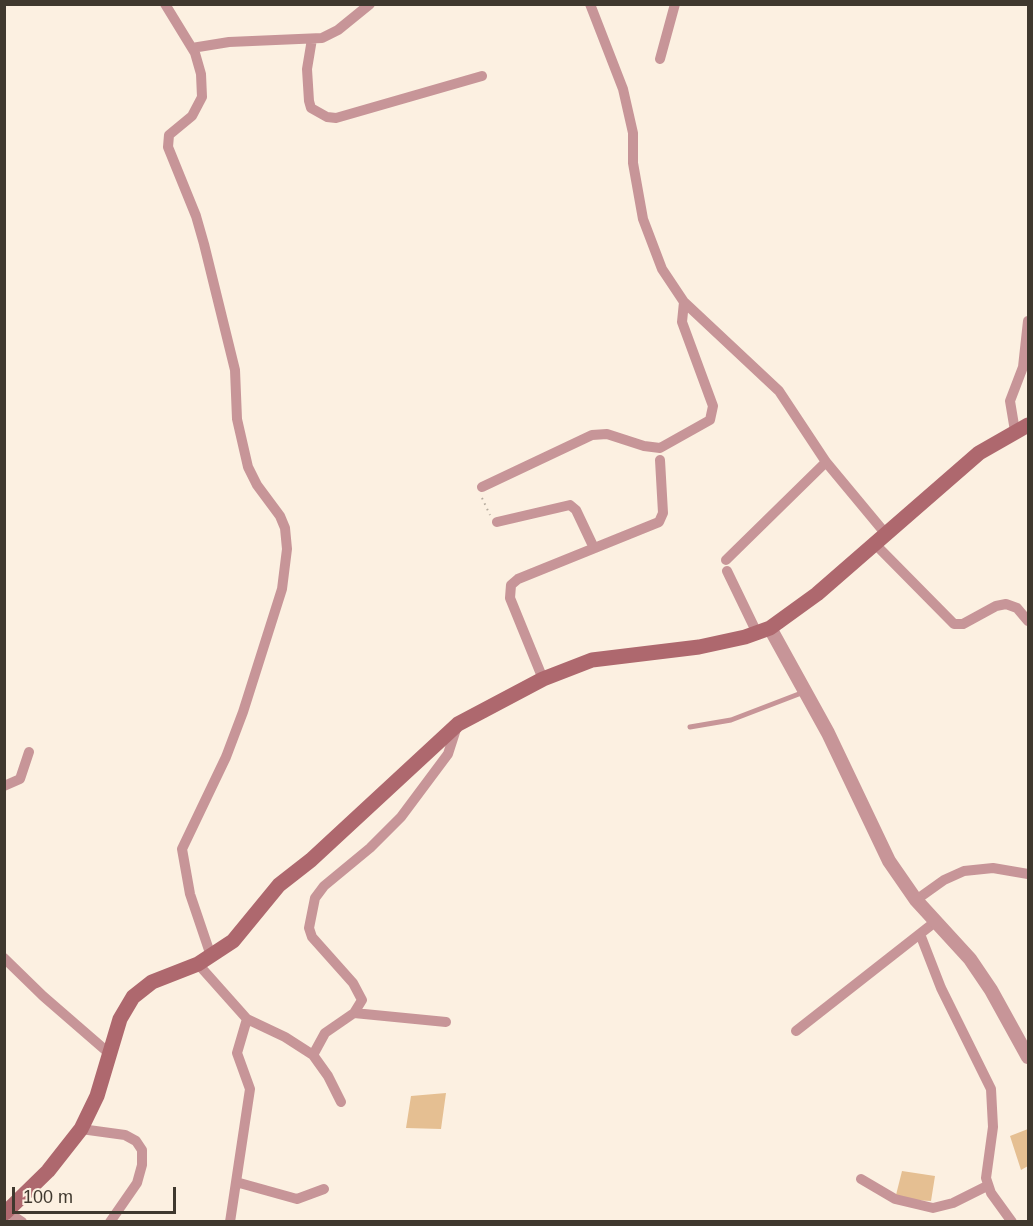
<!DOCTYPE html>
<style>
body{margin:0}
#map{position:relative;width:1033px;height:1226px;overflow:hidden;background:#fcf0e1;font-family:Arial,sans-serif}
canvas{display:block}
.frame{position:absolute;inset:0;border:6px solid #3f382e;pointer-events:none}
.scale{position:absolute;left:12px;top:1187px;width:164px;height:27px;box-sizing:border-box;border:3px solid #3f382e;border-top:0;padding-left:8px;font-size:18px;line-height:21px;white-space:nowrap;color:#3f382e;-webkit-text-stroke:4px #fcf0e1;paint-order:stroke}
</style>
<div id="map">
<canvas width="1033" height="1226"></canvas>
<div class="frame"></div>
<div class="scale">100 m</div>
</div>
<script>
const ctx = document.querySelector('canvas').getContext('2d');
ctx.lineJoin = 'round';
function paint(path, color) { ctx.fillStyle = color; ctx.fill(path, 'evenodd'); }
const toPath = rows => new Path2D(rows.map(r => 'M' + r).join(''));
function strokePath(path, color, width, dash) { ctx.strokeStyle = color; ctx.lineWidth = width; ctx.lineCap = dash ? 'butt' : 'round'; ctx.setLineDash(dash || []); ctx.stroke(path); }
paint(toPath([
 [446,1093,441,1129,406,1128,411,1096],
 [1028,1129,1028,1166,1021,1170,1010,1136],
 [902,1171,935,1176,931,1201,895,1199]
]), '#e5bf92');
strokePath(toPath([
 [482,498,490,515]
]), '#b4aa9d', 2, [1.5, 4.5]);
strokePath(toPath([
 [690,727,731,720,804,692]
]), '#c79598', 5);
strokePath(toPath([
 [165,4,195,53,201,74,202,97,192,116,169,135,168,147,196,216,204,244,235,370,237,419,248,467,257,485,280,516,285,528,287,549,282,589,243,712,226,757,182,849,190,894,211,956],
 [590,4,623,89,633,133,633,163,643,219,662,269,684,302,779,391,826,462,885,533],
 [312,39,307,69,309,101,311,108,327,117,336,118,482,76],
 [192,48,229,42,322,38,338,30,370,4],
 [660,59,675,4],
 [1015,431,1010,401,1023,367,1028,321],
 [482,487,592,435,607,434,644,446,660,448,710,420,713,406,682,322,684,302],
 [497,522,570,505,576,510,594,548],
 [874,543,954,624,963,624,996,606,1006,604,1017,608,1028,621],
 [726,560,826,462],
 [727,571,757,633],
 [543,679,510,598,511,585,518,579,659,522,663,513,660,460],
 [4,786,20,779,29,752],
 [916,900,944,880,964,871,993,868,1028,874],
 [920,934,941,988,991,1089,993,1127,986,1178,991,1193,1012,1222],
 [4,958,43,996,111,1055],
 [198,964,247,1019,237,1053,250,1089,230,1222],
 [354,1013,446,1022],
 [247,1019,285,1037,313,1055,328,1076,341,1102],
 [796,1031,935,922],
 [313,1055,325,1033,354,1013,362,1000,353,983,312,937,309,928,315,898,324,886,370,848,401,817,448,754,457,726],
 [81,1129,125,1135,136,1141,142,1150,142,1165,137,1183,110,1222],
 [861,1179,895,1199,933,1208,953,1203,987,1186],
 [236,1182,297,1199,324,1189],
 [7,1212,22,1222]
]), '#c79598', 10);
strokePath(toPath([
 [770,628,828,733,889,861,916,900,970,959,991,990,1028,1057]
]), '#c79598', 14);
strokePath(toPath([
 [4,1214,48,1171,81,1129,97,1096,120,1019,133,997,152,982,198,964,233,941,279,885,311,860,458,724,543,679,592,660,699,647,745,637,770,628,817,594,979,453,1028,425]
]), '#ae686e', 15);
</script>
